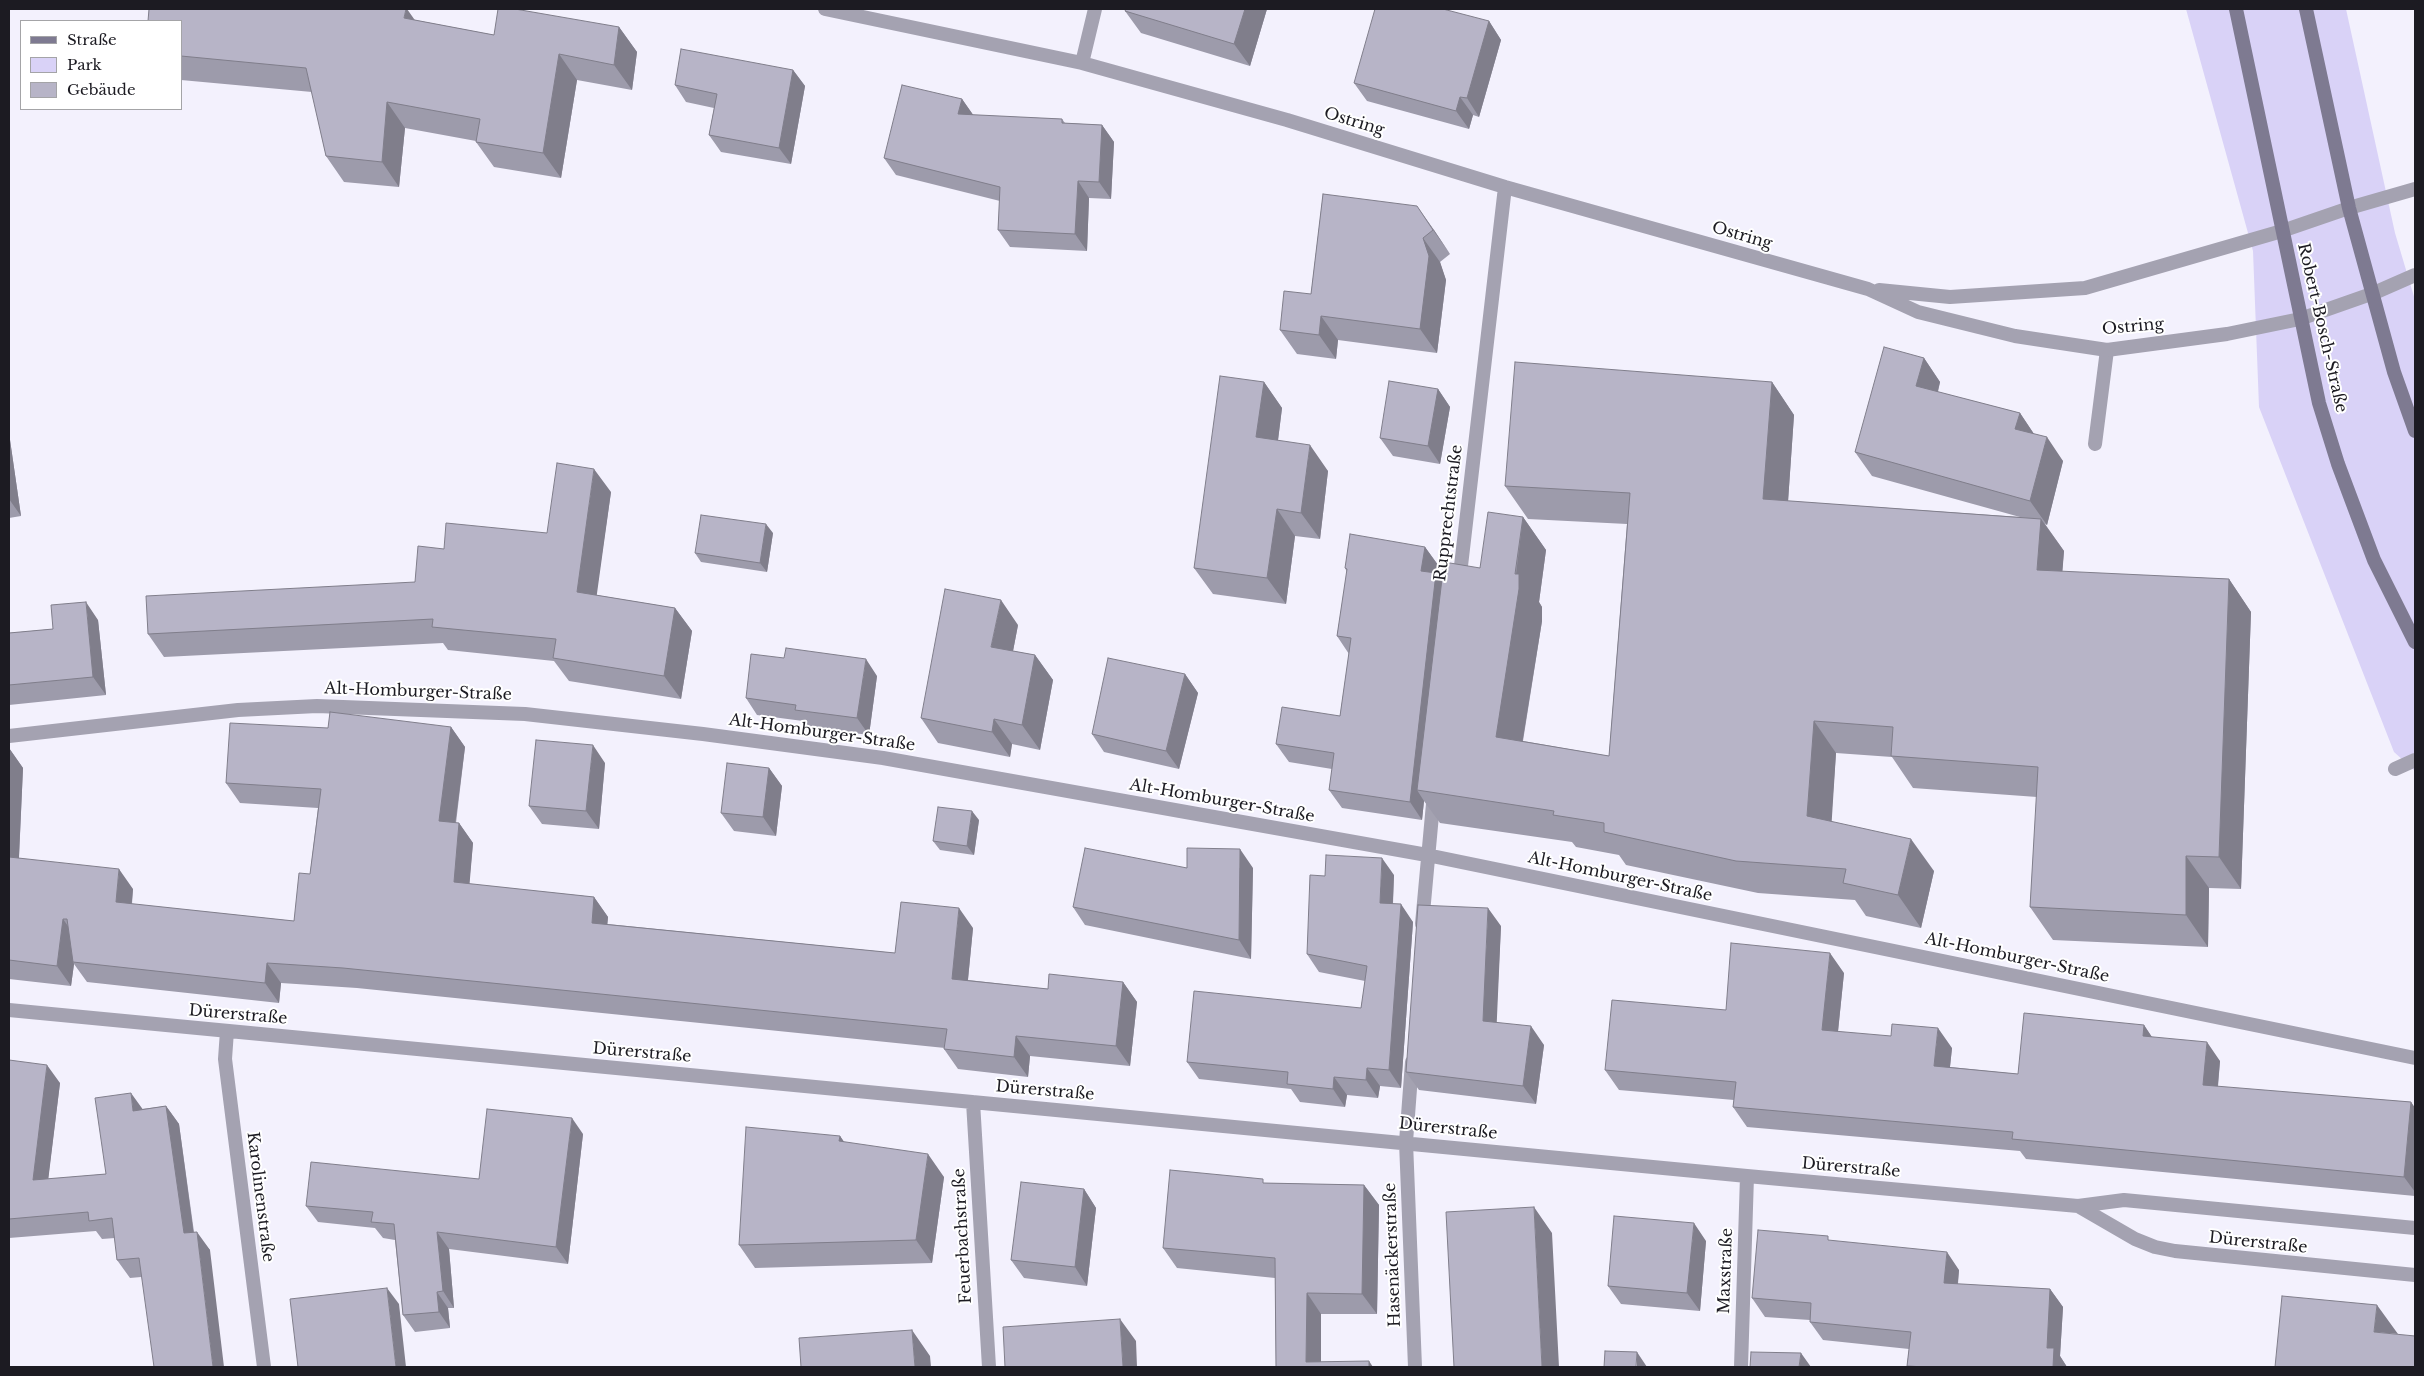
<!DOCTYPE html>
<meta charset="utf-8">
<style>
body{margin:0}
#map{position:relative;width:2424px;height:1376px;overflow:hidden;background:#f3f1fd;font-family:"Libre Baskerville",serif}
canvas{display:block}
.frame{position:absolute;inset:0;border:10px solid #1c1b22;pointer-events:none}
.legend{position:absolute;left:20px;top:20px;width:162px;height:90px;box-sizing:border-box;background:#fff;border:1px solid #a4a4a7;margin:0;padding:6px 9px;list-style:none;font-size:15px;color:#1c1b22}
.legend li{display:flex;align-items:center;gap:10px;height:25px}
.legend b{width:25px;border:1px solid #a4a4a7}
</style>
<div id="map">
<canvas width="2424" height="1376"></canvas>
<div class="frame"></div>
<ul class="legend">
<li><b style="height:6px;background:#7e7a91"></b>Straße</li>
<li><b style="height:14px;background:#d9d2f7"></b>Park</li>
<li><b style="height:14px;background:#b7b4c7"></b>Gebäude</li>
</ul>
</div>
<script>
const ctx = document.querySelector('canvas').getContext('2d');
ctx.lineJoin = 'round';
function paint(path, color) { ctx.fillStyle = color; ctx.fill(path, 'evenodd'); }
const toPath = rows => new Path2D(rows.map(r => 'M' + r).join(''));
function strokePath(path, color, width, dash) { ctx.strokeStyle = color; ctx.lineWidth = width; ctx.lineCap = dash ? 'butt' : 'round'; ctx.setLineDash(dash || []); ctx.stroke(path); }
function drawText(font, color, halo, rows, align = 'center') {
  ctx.font = font + ' "Libre Baskerville",serif'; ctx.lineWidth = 4; ctx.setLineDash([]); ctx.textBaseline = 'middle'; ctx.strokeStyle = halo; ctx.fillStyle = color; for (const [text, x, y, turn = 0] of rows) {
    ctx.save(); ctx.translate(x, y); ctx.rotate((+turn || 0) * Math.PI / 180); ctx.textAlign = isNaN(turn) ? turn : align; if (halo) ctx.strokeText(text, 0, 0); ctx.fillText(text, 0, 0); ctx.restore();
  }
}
paint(toPath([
 [2186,9,2346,9,2395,233,2415,300,2415,771,2394,752,2259,407,2253,251]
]), '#d9d2f7');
strokePath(toPath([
 [2349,208,2415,189],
 [2374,293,2415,275],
 [2095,444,2107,350],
 [2395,769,2415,760]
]), '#a4a2b1', 14);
strokePath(toPath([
 [825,9,1082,63,1287,120,1505,187,1868,289,1918,312,2015,336,2107,350,2227,334,2300,319,2374,293],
 [1082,63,1095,9],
 [1879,290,1950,297,2085,288,2282,231,2349,208],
 [1459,583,1505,187],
 [9,736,238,710,317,706,525,714,703,734,883,758,1427,855,2415,1058],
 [1422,924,1434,793],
 [9,1010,1747,1176,2078,1206,2124,1200,2415,1228],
 [227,1031,225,1059,264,1367],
 [1412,1062,1406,1142,1415,1367],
 [973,1102,989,1367],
 [2078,1206,2135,1239,2155,1247,2175,1251,2415,1275],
 [1741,1367,1747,1176]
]), '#a4a2b1', 14);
strokePath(toPath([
 [2236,9,2319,403,2338,464,2374,560,2415,642],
 [2306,9,2349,208,2394,372,2415,431]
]), '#7e7a91', 14);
paint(toPath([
 [1126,9,1267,9,1250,66,1141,33,1125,11],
 [415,20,494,35,619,27,637,52,632,90,577,80,561,178,494,167,476,142,476,141,405,128,399,187,344,182,326,156,312,92,181,80,181,21],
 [1489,21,1501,40,1479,117,1473,115,1469,129,1367,101,1354,83],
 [793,70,805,86,791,164,721,152,709,135,714,108,686,102,675,85],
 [962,99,973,115,1062,119,1065,123,1102,125,1114,142,1111,199,1089,198,1087,251,1010,247,998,230,1000,201,896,175,884,158],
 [1323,194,1434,230,1450,254,1440,262,1446,280,1437,353,1338,340,1336,359,1297,354,1280,330,1311,294],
 [1924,358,1940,382,1938,392,2020,413,2034,434,2063,461,2047,525,2045,524,2064,551,2062,572,2229,579,2251,612,2241,889,2209,888,2208,947,2053,940,2030,907,2037,797,1913,788,1892,757,1836,753,1831,821,1934,871,1921,928,1866,916,1855,900,1758,893,1626,865,1619,855,1576,847,1572,842,1440,823,1424,801,1422,820,1342,808,1329,790,1332,769,1289,762,1276,744,1340,716,1349,654,1337,636,1347,572,1345,568,1425,547,1438,565,1436,574,1441,581,1480,568,1523,517,1546,550,1539,602,1542,607,1542,621,1523,741,1609,756,1627,524,1528,519,1505,486,1772,382,1794,415,1788,501,2020,517,1872,476,1855,452],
 [1264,382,1282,408,1278,440,1328,471,1320,539,1295,536,1286,604,1213,594,1194,568],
 [1438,389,1450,407,1440,464,1393,456,1380,438],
 [9,433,21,516,9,518],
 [611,492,596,595,675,608,692,631,681,699,569,681,554,661,448,650,443,643,164,657,148,634,415,582,547,533],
 [773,533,767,572,701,562,695,553],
 [98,620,106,695,9,705,9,633,53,629],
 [1018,625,1013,651,1035,655,1053,680,1040,750,1012,744,1010,757,938,743,921,718],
 [1185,674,1198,693,1179,769,1104,752,1092,734],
 [877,676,869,735,807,727,803,721,757,715,746,698],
 [451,727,465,747,456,823,459,823,473,843,469,884,594,897,608,917,607,924,895,953,973,928,968,980,1048,989,1123,982,1137,1002,1130,1066,1030,1056,1028,1077,958,1069,944,1049,945,1048,357,988,281,983,279,1003,87,982,74,964,71,986,9,979,9,748,23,768,19,858,133,889,132,904,294,921,310,874,318,808,240,803,226,783,328,728],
 [605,763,599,829,542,824,529,806],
 [769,768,782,786,776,836,734,831,721,813],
 [979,820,974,855,940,850,933,841],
 [1187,868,1253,868,1251,959,1085,925,1073,907],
 [1394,875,1393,904,1413,922,1401,1088,1380,1086,1378,1098,1347,1095,1345,1107,1300,1102,1291,1089,1199,1079,1187,1062,1361,1008,1365,981,1319,972,1307,954],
 [1501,926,1496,1022,1544,1045,1536,1104,1419,1090,1406,1072],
 [1844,973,1838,1032,1952,1048,1950,1067,2018,1074,2144,1025,2152,1037,2220,1061,2218,1087,2411,1102,2415,1108,2415,1196,2026,1159,2020,1151,1747,1127,1733,1107,1734,1100,1619,1090,1605,1070,1726,1010],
 [9,1060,60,1083,48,1179,106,1174,142,1109,166,1106,179,1124,194,1232,210,1250,141,1277,130,1278,117,1260,115,1238,102,1239,96,1231,9,1238],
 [583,1134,568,1264,449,1249,454,1308,448,1308,450,1328,415,1332,403,1315,395,1240,383,1238,375,1228,318,1222,306,1206,479,1179],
 [840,1136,844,1142,944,1177,932,1263,755,1268,739,1245],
 [1266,1183,1364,1185,1379,1205,1377,1314,1321,1314,1321,1362,1276,1367,1275,1278,1177,1268,1163,1248],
 [1084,1189,1096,1208,1087,1286,1024,1278,1011,1260],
 [1706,1241,1700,1311,1621,1304,1608,1286],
 [1831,1241,1959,1270,1958,1284,2050,1289,2063,1307,2060,1356,2067,1367,1909,1367,1907,1366,1909,1349,1823,1340,1810,1322,1810,1320,1765,1317,1752,1298]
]), '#9d9bab');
paint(toPath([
 [406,9,407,9,424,33,404,18],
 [1245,9,1267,9,1250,66,1234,44],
 [1489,21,1501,40,1479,117,1467,98],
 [619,27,637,52,632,90,614,65],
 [559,54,577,80,561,178,543,153],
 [793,70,805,86,791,164,779,148],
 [1460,97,1473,115,1469,129,1456,111],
 [962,99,974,116,958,114],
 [387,102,405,128,399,187,382,162],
 [1102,125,1114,142,1111,199,1099,182],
 [1078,181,1089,198,1087,251,1075,234],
 [1417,206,1434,230,1450,254,1433,230],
 [1423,238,1440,262,1446,280,1437,353,1420,329],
 [1321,316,1338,340,1336,359,1319,335],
 [1924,358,1940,382,1933,410,1916,386],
 [1264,382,1282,408,1275,464,1256,437],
 [1772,382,1794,415,1786,531,1763,499],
 [1438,389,1450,407,1440,464,1428,446],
 [2020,413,2036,437,2015,429],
 [9,433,21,516,9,499],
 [2047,437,2063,461,2047,525,2030,501],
 [1310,445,1328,471,1320,539,1301,513],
 [594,469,611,492,594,615,577,592],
 [1277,509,1295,536,1286,604,1267,578],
 [1523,517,1546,550,1539,602,1542,607,1542,621,1518,769,1496,737],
 [2041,519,2064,551,2060,603,2037,570],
 [766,524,773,533,767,572,760,563],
 [1425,547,1438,565,1436,574,1449,592,1417,790,1424,801,1422,820,1410,802,1421,571],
 [2229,579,2251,612,2241,889,2219,857],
 [1001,600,1018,625,1009,672,991,647],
 [86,602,98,620,106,695,93,677],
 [675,608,692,631,681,699,664,676],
 [1035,655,1053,680,1040,750,1022,725],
 [866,659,877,676,869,735,857,718],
 [1185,674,1198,693,1179,769,1166,751],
 [994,719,1012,744,1010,757,992,732],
 [1814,721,1836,753,1830,848,1807,816],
 [451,727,465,747,453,841,439,821],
 [593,745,605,763,599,829,586,811],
 [9,748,23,768,18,877,9,864],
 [769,768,782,786,776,836,763,817],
 [972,811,979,820,974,855,967,846],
 [459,823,473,843,468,902,454,882],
 [1911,839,1934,871,1921,928,1898,895],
 [1240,849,1253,868,1251,959,1239,940],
 [2186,856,2209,888,2208,947,2186,915],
 [1382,858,1394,875,1392,921,1380,903],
 [119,869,133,889,130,922,116,902],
 [594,897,608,917,606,943,592,923],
 [1401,904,1413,922,1401,1088,1389,1070],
 [959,908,973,928,966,999,952,979],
 [1488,908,1501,926,1496,1039,1483,1021],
 [63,919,77,939,73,962,74,964,71,986,57,966],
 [1830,953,1844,973,1836,1050,1822,1030],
 [267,963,281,983,279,1003,265,983],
 [1123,982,1137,1002,1130,1066,1116,1046],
 [2144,1025,2157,1045,2143,1036],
 [1531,1026,1544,1045,1536,1104,1523,1086],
 [1938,1028,1952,1048,1948,1085,1934,1066],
 [1016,1036,1030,1056,1028,1077,1014,1057],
 [2207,1042,2220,1061,2216,1105,2203,1085],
 [47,1065,60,1083,46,1198,33,1180],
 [1367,1068,1380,1086,1378,1098,1366,1080],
 [1334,1077,1347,1095,1345,1107,1333,1089],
 [131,1093,144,1111,133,1111],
 [2411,1102,2415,1108,2415,1192,2404,1177],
 [166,1106,179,1124,196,1251,184,1233],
 [572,1118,583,1134,568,1264,556,1247],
 [840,1136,856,1159,839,1141],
 [928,1154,944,1177,932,1263,916,1240],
 [1364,1185,1379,1205,1377,1314,1362,1294],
 [1084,1189,1096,1208,1087,1286,1075,1267],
 [1534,1207,1552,1233,1559,1367,1542,1367],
 [1694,1223,1706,1241,1700,1311,1687,1293],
 [197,1232,210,1250,224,1367,213,1367],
 [437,1232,449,1249,454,1308,443,1291],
 [1947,1252,1959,1270,1956,1301,1944,1283],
 [387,1288,399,1304,406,1367,396,1367],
 [2050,1289,2063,1307,2060,1356,2067,1367,2053,1367,2047,1348],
 [437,1292,448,1308,450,1328,439,1312],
 [1307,1293,1321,1314,1321,1367,1306,1362],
 [2377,1305,2398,1334,2374,1332],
 [1120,1319,1136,1341,1137,1367,1123,1367],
 [912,1330,930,1356,931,1367,915,1367],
 [1637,1352,1647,1367,1637,1367],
 [1801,1353,1811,1367,1799,1367],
 [1369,1361,1373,1367,1369,1367]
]), '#807e8b');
const building = toPath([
 [149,9,406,9,404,18,494,35,498,9,515,9,619,27,614,65,559,54,543,153,476,142,480,119,387,102,382,162,326,156,306,68,181,56,181,21,148,21,149,9],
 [1126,9,1245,9,1234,44,1125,11,1126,9],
 [1375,9,1443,9,1489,21,1467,98,1460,97,1456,111,1354,83,1375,9],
 [681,49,793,70,779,148,709,135,717,94,675,85,681,49],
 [902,85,962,99,958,114,1062,119,1062,123,1102,125,1099,182,1078,181,1075,234,998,230,1000,187,884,158,902,85],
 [1323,194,1417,206,1433,230,1423,238,1429,256,1420,329,1321,316,1319,335,1280,330,1284,291,1311,294,1323,194],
 [1884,347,1924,358,1916,386,2020,413,2015,429,2047,437,2030,501,1855,452,1884,347],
 [1515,362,1772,382,1763,499,2041,519,2037,570,2229,579,2219,857,2186,856,2186,915,2030,907,2038,767,1891,756,1893,727,1814,721,1807,816,1911,839,1898,895,1843,883,1846,869,1736,861,1604,832,1604,823,1553,815,1554,811,1417,790,1444,562,1480,568,1488,512,1523,517,1515,574,1519,574,1519,589,1496,737,1609,756,1630,493,1505,486,1515,362],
 [1220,376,1264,382,1256,437,1310,445,1301,513,1277,509,1267,578,1194,568,1220,376],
 [1389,381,1438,389,1428,446,1380,438,1389,381],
 [557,463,594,469,577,592,675,608,664,676,553,658,556,639,432,627,433,619,148,634,146,596,415,582,418,546,444,549,446,523,547,533,557,463],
 [701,515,766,524,760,563,695,553,701,515],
 [1350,534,1425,547,1421,571,1436,573,1410,802,1329,790,1334,753,1276,744,1282,707,1340,716,1351,638,1337,636,1347,569,1345,568,1350,534],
 [945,589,1001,600,991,647,1035,655,1022,725,994,719,992,732,921,718,945,589],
 [86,602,93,677,9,685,9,633,53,629,51,605,86,602],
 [786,648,866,659,857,718,795,710,796,705,746,698,751,654,784,658,786,648],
 [1108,658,1185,674,1166,751,1092,734,1108,658],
 [330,712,451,727,439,821,459,823,454,882,594,897,592,923,895,953,901,902,959,908,952,979,1048,989,1049,974,1123,982,1116,1046,1016,1036,1014,1057,944,1049,947,1029,343,968,267,963,265,983,73,962,67,919,63,919,57,966,9,960,9,857,119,869,116,902,294,921,299,873,310,874,321,789,226,783,230,723,328,728,330,712],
 [536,740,593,745,586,811,529,806,536,740],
 [727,763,769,768,763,817,721,813,727,763],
 [938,807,972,811,967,846,933,841,938,807],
 [1085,848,1187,868,1187,848,1240,849,1239,940,1073,907,1085,848],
 [1326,855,1382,858,1380,903,1401,904,1389,1070,1367,1068,1366,1080,1334,1077,1333,1089,1287,1084,1288,1072,1187,1062,1194,991,1361,1008,1367,966,1307,954,1310,875,1325,876,1326,855],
 [1418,905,1488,908,1483,1021,1531,1026,1523,1086,1406,1072,1418,905],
 [1731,943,1830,953,1822,1030,1891,1036,1892,1024,1938,1028,1934,1066,2018,1074,2024,1013,2144,1025,2143,1036,2207,1042,2203,1085,2411,1102,2404,1177,2012,1139,2013,1132,1733,1107,1736,1082,1605,1070,1612,1000,1726,1010,1731,943],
 [9,1060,47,1065,33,1180,106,1174,95,1098,131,1093,133,1111,166,1106,184,1233,197,1232,213,1367,154,1367,139,1258,117,1260,112,1218,89,1221,88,1212,9,1219,9,1060],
 [487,1109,572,1118,556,1247,437,1232,443,1291,437,1292,439,1312,403,1315,394,1224,371,1222,373,1212,306,1206,311,1162,479,1179,487,1109],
 [746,1127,840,1136,839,1141,928,1154,916,1240,739,1245,746,1127],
 [1170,1170,1263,1179,1263,1183,1364,1185,1362,1294,1307,1293,1306,1362,1369,1361,1369,1367,1276,1367,1275,1258,1163,1248,1170,1170],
 [1021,1182,1084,1189,1075,1267,1011,1260,1021,1182],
 [1534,1207,1542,1367,1454,1367,1446,1212,1534,1207],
 [1614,1216,1694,1223,1687,1293,1608,1286,1614,1216],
 [1758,1230,1828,1236,1828,1240,1947,1252,1944,1283,2050,1289,2047,1348,2054,1348,2053,1367,1925,1367,1907,1366,1911,1332,1810,1322,1811,1303,1752,1298,1758,1230],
 [387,1288,396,1367,298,1367,290,1299,387,1288],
 [2282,1296,2377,1305,2374,1332,2415,1336,2415,1367,2275,1367,2282,1296],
 [1120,1319,1123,1367,1005,1367,1003,1327,1120,1319],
 [912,1330,915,1367,801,1367,799,1338,912,1330],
 [1605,1351,1637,1352,1636,1367,1680,1367,1604,1367,1605,1351],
 [1751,1352,1801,1353,1799,1367,1750,1367,1751,1352]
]);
paint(building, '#b7b4c7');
strokePath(building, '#807e8b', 1);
drawText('16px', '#1c1b22', '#fff', [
 ["Ostring",1354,122,17],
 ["Ostring",1742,236,16],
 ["Ostring",2133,327,-5],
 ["Robert-Bosch-Straße",2322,328,77],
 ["Rupprechtstraße",1449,513,-83],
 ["Alt-Homburger-Straße",418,692,2],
 ["Alt-Homburger-Straße",822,733,8],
 ["Alt-Homburger-Straße",1222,801,10],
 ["Alt-Homburger-Straße",1620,877,12],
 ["Alt-Homburger-Straße",2017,958,12],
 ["Dürerstraße",238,1015,5],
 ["Dürerstraße",642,1053,5],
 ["Dürerstraße",1045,1091,5],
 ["Dürerstraße",1448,1129,6],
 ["Dürerstraße",1851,1168,5],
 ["Karolinenstraße",260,1197,83],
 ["Feuerbachstraße",963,1236,-93],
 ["Dürerstraße",2258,1243,6],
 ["Hasenäckerstraße",1393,1255,-92],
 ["Maxstraße",1726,1271,-88]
]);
</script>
